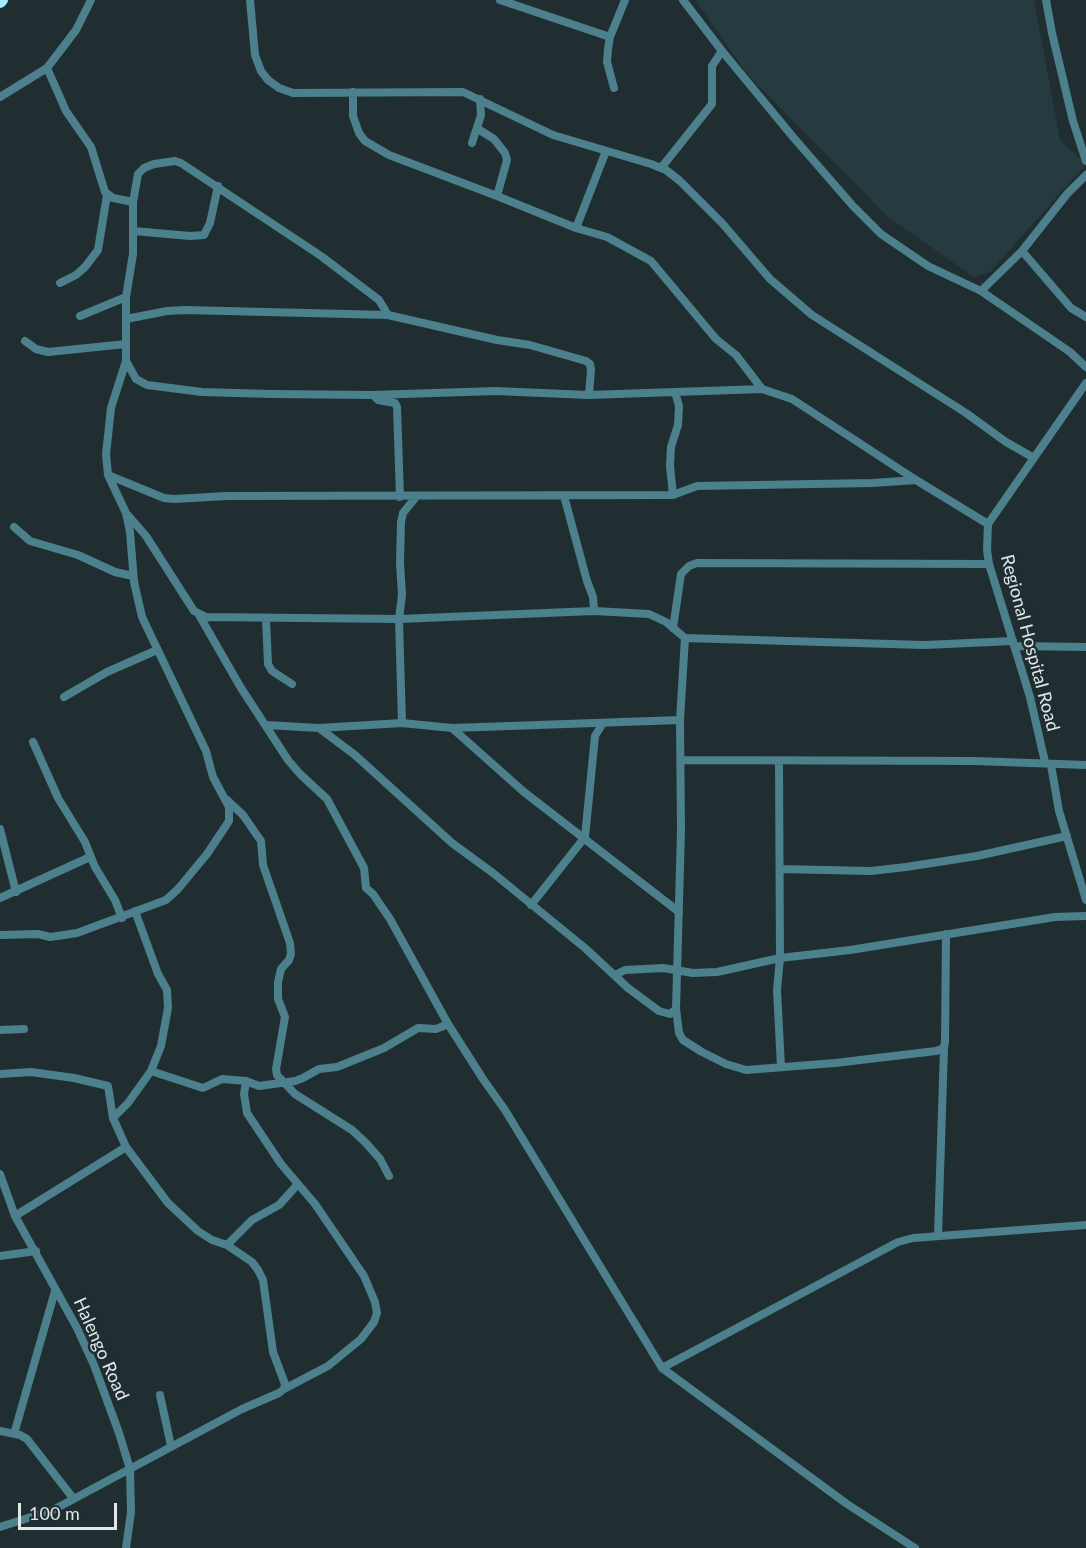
<!DOCTYPE html>
<style>
body{margin:0}
#map{position:relative;width:1086px;height:1548px;overflow:hidden;background:#212e31;font-family:Lato,sans-serif}
canvas{display:block}
.scale{position:absolute;left:18px;top:1503px;width:99px;height:27px;box-sizing:border-box;border:3px solid #dfe7e9;border-top:0;padding-left:8px;font-size:18px;line-height:21px;white-space:nowrap;color:#dfe7e9;-webkit-text-stroke:4px #212e31;paint-order:stroke}
</style>
<div id="map">
<canvas width="1086" height="1548"></canvas>
<div class="scale">100 m</div>
</div>
<script>
const ctx = document.querySelector('canvas').getContext('2d');
ctx.lineJoin = 'round';
function paint(path, color) { ctx.fillStyle = color; ctx.fill(path, 'evenodd'); }
const toPath = rows => new Path2D(rows.map(r => 'M' + r).join(''));
function strokePath(path, color, width, dash) { ctx.strokeStyle = color; ctx.lineWidth = width; ctx.lineCap = dash ? 'butt' : 'round'; ctx.setLineDash(dash || []); ctx.stroke(path); }
function drawText(font, color, halo, rows, align = 'center') {
  ctx.font = font + ' Lato,sans-serif'; ctx.lineWidth = 5; ctx.setLineDash([]); ctx.textBaseline = 'middle'; ctx.strokeStyle = halo; ctx.fillStyle = color; for (const [text, x, y, turn = 0] of rows) {
    ctx.save(); ctx.translate(x, y); ctx.rotate((+turn || 0) * Math.PI / 180); ctx.textAlign = isNaN(turn) ? turn : align; if (halo) ctx.strokeText(text, 0, 0); ctx.fillText(text, 0, 0); ctx.restore();
  }
}
paint(toPath([
 [695,0,1034,0,1060,140,1086,164,990,272,974,277,888,217,749,76]
]), '#263b3f');
strokePath(toPath([
 [250,0,255,55,261,71,268,80,279,88,293,93,463,92,553,135,651,164,666,170,680,181,722,223,770,279,812,315,966,413,1006,442,1034,458],
 [500,0,610,37],
 [683,0,722,51,793,137,853,206,881,234,928,266,981,291,1070,352,1086,367],
 [1046,0,1052,33,1073,121,1086,161],
 [47,68,66,111,91,147,105,192,113,198,133,202],
 [614,88,607,62,608,49,610,37,625,0],
 [353,92,353,116,359,133,365,141,389,155,497,196,576,228,607,237,651,261,716,339,736,355,762,389],
 [0,97,47,68,76,30,91,0],
 [478,129,494,139,505,153,507,160,497,196],
 [472,143,481,115,480,99],
 [661,168,712,104,712,66,722,51],
 [576,228,606,151],
 [134,231,190,236,204,235,210,223,218,186],
 [1022,251,1071,308,1086,317],
 [60,283,76,275,85,267,98,250,107,195],
 [981,291,1022,251,1067,194,1086,175],
 [388,315,379,300,321,256,181,163,175,161,154,164,144,168,138,174,133,202,133,254,126,297,126,361,136,379,147,385,202,392,272,394,373,395,495,391,589,395,762,389,792,399,916,480,988,524],
 [80,316,126,297],
 [126,319,167,311,185,310,388,315,497,340,530,345,586,361,590,364,591,370,589,395],
 [25,341,36,349,48,352,126,344],
 [373,395,378,400,395,403,397,407,400,497],
 [108,475,164,498,174,499,227,496,673,495,697,486,873,483,916,480],
 [673,495,670,466,671,447,678,425,679,406,675,392],
 [564,496,587,581,593,597,594,611],
 [126,513,146,536,194,611,206,617,399,619,594,611,649,614,666,622,685,638,925,645,1013,641],
 [14,527,30,541,78,555,115,572,133,576],
 [199,615,241,688,288,760,300,774,327,799,364,868,366,888,373,894,390,919,448,1024,483,1079,505,1110,662,1368,847,1504,915,1548],
 [266,619,268,664,272,671,292,684],
 [673,628,681,574,689,566,697,563,989,564],
 [685,638,680,720,681,831,676,1009,679,1033,683,1040,702,1052,726,1064,746,1070,835,1063,936,1051,944,1048,945,1042,946,934],
 [1014,646,1086,647],
 [64,697,107,672,157,650],
 [402,723,399,619,402,595,400,563,401,522,403,513,416,497],
 [266,725,319,728,402,723,452,728,680,720],
 [319,728,355,755,452,843,493,873,585,948,628,988,659,1011,670,1014,676,1009],
 [452,728,524,792,679,912],
 [33,742,58,798,85,842,95,867,115,900,122,918],
 [681,760,975,761,1086,765],
 [779,761,780,958,777,990,781,1067],
 [1045,762,1030,697,989,564,987,550,988,524,1086,383],
 [1051,765,1059,811,1086,900],
 [227,800,243,815,261,841,263,865,290,943,291,954,289,960,281,969,278,982,278,999,285,1017,276,1069,277,1075,295,1094,352,1130,366,1143,380,1159,389,1176],
 [0,829,16,892],
 [780,869,871,871,906,867,977,856,1067,836],
 [0,898,90,857],
 [531,905,585,837,595,736,603,723],
 [0,935,38,934,50,937,77,933,166,900,178,889,207,854,229,821,229,807,213,777,206,751,142,617,134,582,130,532,126,513,108,475,106,454,111,408,126,361],
 [615,975,625,970,663,968,693,973,717,972,780,958,850,950,1055,917,1086,916],
 [0,1030,24,1029],
 [151,1071,203,1088,222,1079,246,1081,259,1086,295,1081,303,1078,319,1069,337,1067,384,1048,418,1028,436,1029,448,1024],
 [0,1074,31,1072,74,1078,108,1086,113,1118,126,1147,168,1203,198,1231,212,1240,227,1245,252,1262,258,1270,263,1280,273,1352,285,1384,284,1389,279,1393,242,1409,53,1510,0,1527],
 [246,1081,244,1094,247,1113,281,1164,315,1204,364,1276,375,1302,377,1313,374,1322,361,1339,328,1366,284,1389],
 [113,1118,128,1103,151,1071,161,1046,168,1008,167,990,158,974,135,911],
 [0,1174,15,1216,77,1328,94,1365,119,1433,130,1469,131,1512,126,1548],
 [15,1216,126,1147],
 [938,1236,944,1048],
 [227,1245,252,1220,279,1205,298,1184],
 [0,1256,36,1251],
 [662,1368,898,1242,913,1238,1086,1225],
 [160,1395,171,1446],
 [0,1431,20,1435,27,1439,73,1498],
 [14,1434,55,1291]
]), '#4c808c', 8);
strokePath(toPath([
 [0,2,2,0]
]), '#a2edff', 12);
drawText('18px', '#dfe7e9', '#212e31', [
 ["Regional Hospital Road",1030,643,75],
 ["Halengo Road",101,1349,66]
]);
</script>
